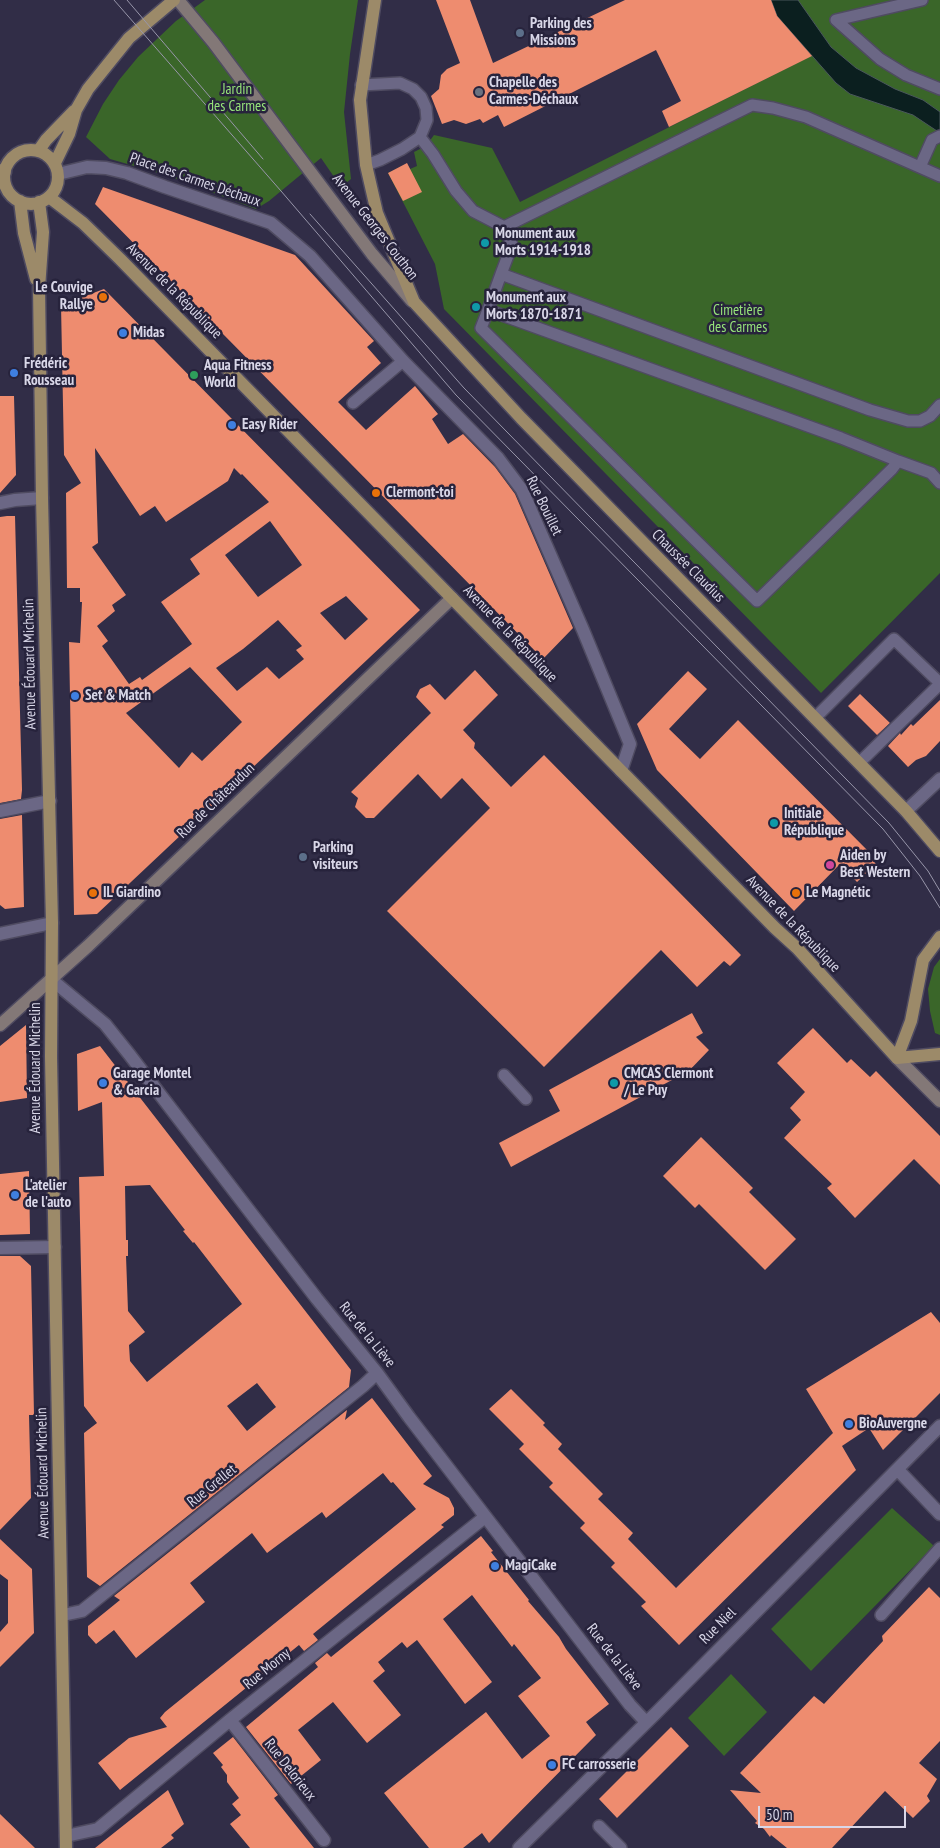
<!DOCTYPE html>
<meta charset="utf-8">
<style>
body{margin:0}
#map{position:relative;width:940px;height:1848px;overflow:hidden;background:#312d47;font-family:"PT Sans Narrow",sans-serif}
canvas{display:block}
.scale{position:absolute;left:758px;top:1806px;width:148px;height:22px;box-sizing:border-box;border:2px solid #d9d7e8;border-top:0;padding-left:6px;font-size:15px;line-height:18px;white-space:nowrap;color:#d9d7e8;-webkit-text-stroke:4px #27233c;paint-order:stroke}
</style>
<div id="map">
<canvas width="940" height="1848"></canvas>
<div class="scale">50 m</div>
</div>
<script>
const ctx = document.querySelector('canvas').getContext('2d');
ctx.lineJoin = 'round';
function paint(path, color) { ctx.fillStyle = color; ctx.fill(path, 'evenodd'); }
const toPath = rows => new Path2D(rows.map(r => 'M' + r).join(''));
function strokePath(path, color, width, dash) { ctx.strokeStyle = color; ctx.lineWidth = width; ctx.lineCap = dash ? 'butt' : 'round'; ctx.setLineDash(dash || []); ctx.stroke(path); }
function drawText(font, color, halo, rows, align = 'center') {
  ctx.font = font + ' "PT Sans Narrow",sans-serif'; ctx.lineWidth = 5; ctx.setLineDash([]); ctx.textBaseline = 'middle'; ctx.strokeStyle = halo; ctx.fillStyle = color; for (const [text, x, y, turn = 0] of rows) {
    ctx.save(); ctx.translate(x, y); ctx.rotate((+turn || 0) * Math.PI / 180); ctx.textAlign = isNaN(turn) ? turn : align; if (halo) ctx.strokeText(text, 0, 0); ctx.fillText(text, 0, 0); ctx.restore();
  }
}
paint(toPath([
 [205,0,358,0,350,54,344,112,351,179,341,187,321,158,269,201,256,209,169,176,110,159,86,137,103,104,119,80,138,57,176,21],
 [798,0,940,0,940,573,821,693,444,309,435,264,388,173,407,164,410,169,417,166,414,152,426,146,434,135,492,148,520,202,811,56],
 [940,959,940,1035,935,1033,930,1011,928,989,934,967],
 [892,1508,934,1546,811,1671,771,1629],
 [731,1674,767,1712,724,1756,688,1718]
]), '#3a6629');
const water = toPath([
 [771,0,798,0,831,47,856,68,895,89,923,100,940,112,940,133,913,115,850,94,836,83,777,16,771,0]
]);
paint(water, '#0b1f1f');
strokePath(water, '#49565b', 1);
paint(toPath([
 [436,0,470,0,493,63,625,0,771,0,777,16,812,56,669,127,662,111,681,101,656,50,504,127,498,115,483,123,480,119,466,124,454,120,442,124,431,96,439,89,441,75,447,69,460,63],
 [407,163,422,192,403,201,388,173],
 [103,187,295,255,374,341,367,347,381,363,338,402,366,430,415,386,438,414,432,419,448,444,463,434,495,467,515,494,573,628,543,659,95,204],
 [104,289,420,610,97,914,74,915,69,642,80,643,82,602,80,602,80,588,67,588,66,493,81,483,64,455,61,305],
 [95,448,140,516,155,506,166,522,228,481,234,468,241,475,242,474,269,502,190,559,200,574,161,602,192,644,142,680,140,677,129,684,102,646,108,641,97,626,115,611,112,605,126,595,92,547,98,543],
 [270,521,302,565,258,597,225,555],
 [346,596,368,619,345,640,320,613],
 [278,620,302,646,296,650,304,659,279,679,267,667,237,691,216,668,243,649],
 [190,667,242,722,202,761,192,752,179,768,126,713],
 [0,396,14,396,16,475,0,493],
 [7,516,15,516,22,790,21,799,0,803,0,517],
 [475,670,498,695,463,730,475,743,474,748,511,787,544,755,741,955,730,966,724,961,697,987,661,950,544,1067,387,911,490,808,462,778,441,799,418,774,374,818,366,818,355,807,358,798,351,792,431,713,416,697,420,689,430,684,445,700],
 [688,671,707,689,669,729,700,759,738,720,873,856,871,858,876,864,857,882,840,864,794,911,657,770,637,724],
 [860,694,890,723,877,735,848,706],
 [940,700,940,741,926,756,916,760,908,767,888,746,900,733,901,735,911,724,913,726],
 [22,815,24,907,5,909,0,905,0,819],
 [692,1013,703,1033,696,1037,709,1050,684,1076,683,1074,511,1167,499,1143,560,1111,549,1090],
 [26,1025,27,1098,0,1102,0,1046],
 [813,1028,847,1063,851,1059,870,1077,876,1071,940,1136,940,1185,914,1159,855,1218,827,1188,832,1184,784,1138,801,1120,790,1108,805,1092,777,1063],
 [100,1046,351,1370,349,1387,100,1586,87,1577,84,1433,97,1423,84,1406,79,1177,104,1176,102,1102,78,1111,77,1054],
 [150,1185,185,1230,183,1231,193,1243,194,1242,242,1304,147,1382,130,1361,129,1345,145,1332,128,1311,126,1256,128,1256,128,1240,126,1240,125,1186],
 [257,1383,276,1407,247,1431,227,1406],
 [701,1137,753,1188,749,1192,796,1239,765,1270,699,1204,695,1208,663,1176],
 [29,1171,30,1234,0,1235,0,1174],
 [0,1256,20,1256,31,1266,34,1415,29,1415,31,1498,0,1530],
 [931,1312,940,1323,940,1393,883,1450,869,1428,842,1446,856,1470,679,1645,641,1606,646,1602,611,1567,615,1563,580,1528,585,1523,549,1487,553,1483,519,1449,524,1444,489,1409,511,1389,545,1423,543,1425,562,1444,558,1449,603,1494,598,1499,633,1533,628,1539,676,1588,833,1433,806,1389],
 [372,1398,432,1476,423,1484,449,1498,454,1508,454,1515,441,1525,444,1527,313,1634,318,1640,304,1651,299,1645,120,1790,98,1763,129,1738,167,1727,160,1718,165,1712,416,1509,393,1482,391,1483,383,1473,326,1518,322,1512,267,1553,252,1533,190,1583,205,1602,136,1658,114,1630,96,1644,88,1635,88,1626,120,1600,114,1596,347,1410,345,1420],
 [481,1536,493,1551,491,1552,529,1600,528,1601,559,1637,566,1649,609,1704,586,1722,596,1735,489,1843,482,1833,463,1848,429,1848,384,1793,486,1712,522,1759,550,1736,518,1696,541,1678,514,1644,512,1647,472,1595,443,1619,492,1682,465,1704,417,1640,407,1648,402,1642,378,1662,385,1671,373,1681,401,1715,367,1743,333,1702,298,1730,321,1760,291,1784,246,1727,318,1667,315,1663,327,1653,331,1657],
 [0,1539,32,1569,34,1633,0,1667,0,1632,8,1623,8,1580,0,1574],
 [929,1587,940,1598,940,1741,919,1763,937,1779,927,1796,930,1801,913,1818,885,1791,832,1848,787,1848,771,1835,770,1837,764,1829,755,1823,757,1821,730,1790,761,1793,740,1773,814,1696,824,1704,883,1641,882,1636],
 [671,1727,689,1746,617,1818,599,1799],
 [233,1737,278,1795,274,1798,314,1848,250,1848,230,1824,241,1815,232,1804,239,1798,227,1782,227,1775,221,1767,223,1765,213,1753],
 [168,1790,184,1824,171,1835,174,1838,161,1848,95,1848],
 [0,1814,35,1848,0,1848]
]), '#ee8c6f');
const lane = toPath([
 [922,0,836,20,880,59,906,75,940,89],
 [361,85,400,83,413,89,421,97,426,108,427,120,420,137],
 [366,165,380,160,402,149,420,137,433,154,456,191,473,211,504,227],
 [920,167,932,140,940,136],
 [501,274,512,245,504,227,752,105,773,108,806,117,940,176],
 [488,310,481,328,757,601,892,469,898,461,931,473,940,483],
 [353,403,403,361],
 [898,461,841,438,488,310,501,274,870,410,908,421,920,421,930,416,940,405],
 [815,718,894,639,940,683],
 [859,763,940,684],
 [504,1075,526,1099],
 [881,1615,940,1548],
 [599,1826,621,1848]
]);
const street = toPath([
 [58,174,87,167,106,168,127,173,165,187,271,223,310,256,403,361,498,458,522,490,583,630,630,744,621,771],
 [0,503,15,500,42,498],
 [0,811,50,801],
 [906,811,940,779],
 [0,934,52,923],
 [52,980,105,1024,129,1054,317,1299,377,1373,409,1417,630,1705,646,1722],
 [0,1248,55,1247],
 [898,1470,940,1514],
 [63,1615,82,1611,363,1386,377,1373],
 [230,1720,324,1840],
 [66,1836,98,1829,230,1720,485,1517],
 [519,1848,656,1713,940,1426]
]);
const secondary = toPath([
 [178,0,213,42,372,254,412,301],
 [0,170,5,172],
 [0,1025,88,946,452,598],
 [897,1058,940,1101]
]);
const primary = toPath([
 [375,0,360,100,366,165,377,213,414,302,521,418,906,811,940,851],
 [39,150,46,140,74,111],
 '4 177a27 27 0 1 1 54 0a27 27 0 1 1-54 0Z',
 [55,163,69,134,76,110,88,89,129,38,174,0],
 [49,197,83,223,120,259,775,928,797,948,897,1058],
 [20,201,24,233,36,279],
 [39,202,43,232,39,288,42,498,52,923,51,1057,66,1848],
 [897,1058,911,1021,923,960,940,937],
 [897,1058,940,1054]
]);
strokePath(lane, '#4f4b61', 14);
strokePath(street, '#4f4b61', 15);
strokePath(secondary, '#4f4b61', 15);
strokePath(primary, '#4f4b61', 15);
strokePath(lane, '#6b6785', 11);
strokePath(street, '#6b6785', 12);
strokePath(secondary, '#837877', 12);
strokePath(primary, '#9c8a69', 12);
strokePath(toPath([
 [114,0,281,191,456,395,883,829,920,876,940,908],
 [127,0,263,159],
 [310,214,464,388,889,823,928,871,940,891]
]), '#9896aa', 1);
for (const [x, y, r, color] of [
 [520,33,5,"#5c6f8a"],
 [479,92,5,"#6b7280"],
 [485,243,5,"#0f9aa8"],
 [103,297,5,"#e8710a"],
 [476,307,5,"#0f9aa8"],
 [123,333,5,"#3f7fe0"],
 [14,373,5,"#3f7fe0"],
 [194,375,5,"#2e9e5b"],
 [232,425,5,"#3f7fe0"],
 [376,493,5,"#e8710a"],
 [75,696,5,"#3f7fe0"],
 [774,823,5,"#0f9aa8"],
 [303,857,5,"#5c6f8a"],
 [830,865,5,"#d1479c"],
 [93,893,5,"#e8710a"],
 [796,893,5,"#e8710a"],
 [103,1083,5,"#3f7fe0"],
 [614,1083,5,"#0f9aa8"],
 [15,1195,5,"#3f7fe0"],
 [849,1424,5,"#3f7fe0"],
 [495,1566,5,"#3f7fe0"],
 [552,1765,5,"#3f7fe0"]
]) { const dot = new Path2D(); dot.arc(x, y, r, 0, 2 * Math.PI); ctx.fillStyle = color; ctx.fill(dot); strokePath(dot, '#27233c', 2); }
drawText('bold 15px', '#d9d7e8', '#27233c', [
 ["Parking des",530,24],
 ["Missions",530,41],
 ["Chapelle des",489,83],
 ["Carmes-Déchaux",489,100],
 ["Monument aux",495,234],
 ["Morts 1914-1918",495,251],
 ["Le Couvige",93,288,"right"],
 ["Rallye",93,305,"right"],
 ["Monument aux",486,298],
 ["Morts 1870-1871",486,315],
 ["Midas",133,333],
 ["Frédéric",24,364],
 ["Rousseau",24,381],
 ["Aqua Fitness",204,366],
 ["World",204,383],
 ["Easy Rider",242,425],
 ["Clermont-toi",386,493],
 ["Set & Match",85,696],
 ["Initiale",784,814],
 ["République",784,831],
 ["Parking",313,848],
 ["visiteurs",313,865],
 ["Aiden by",840,856],
 ["Best Western",840,873],
 ["IL Giardino",103,893],
 ["Le Magnétic",806,893],
 ["Garage Montel",113,1074],
 ["& Garcia",113,1091],
 ["CMCAS Clermont",624,1074],
 ["/ Le Puy",624,1091],
 ["L'atelier",25,1186],
 ["de l'auto",25,1203],
 ["BioAuvergne",859,1424],
 ["MagiCake",505,1566],
 ["FC carrosserie",562,1765]
], 'left');
drawText('15px', '#96e37a', '#27233c', [
 ["Jardin",237,90],
 ["des Carmes",237,107],
 ["Cimetière",738,311],
 ["des Carmes",738,328]
]);
drawText('15px', '#d9d7e8', '#27233c', [
 ["Place des Carmes Déchaux",195,180,19],
 ["Avenue Georges Couthon",375,227,52],
 ["Avenue de la République",174,291,45],
 ["Rue Bouillet",544,506,64],
 ["Chaussée Claudius",688,566,45],
 ["Avenue de la République",510,634,46],
 ["Avenue Édouard Michelin",30,664,-91],
 ["Rue de Châteaudun",216,801,-44],
 ["Avenue de la République",793,924,46],
 ["Avenue Édouard Michelin",36,1068,-90],
 ["Rue de la Liève",367,1335,51],
 ["Avenue Édouard Michelin",43,1473,-91],
 ["Rue Grellet",212,1486,-39],
 ["Rue Niel",718,1626,-45],
 ["Rue de la Liève",614,1657,52],
 ["Rue Morny",267,1669,-39],
 ["Rue Delorieux",290,1770,52]
]);
</script>
